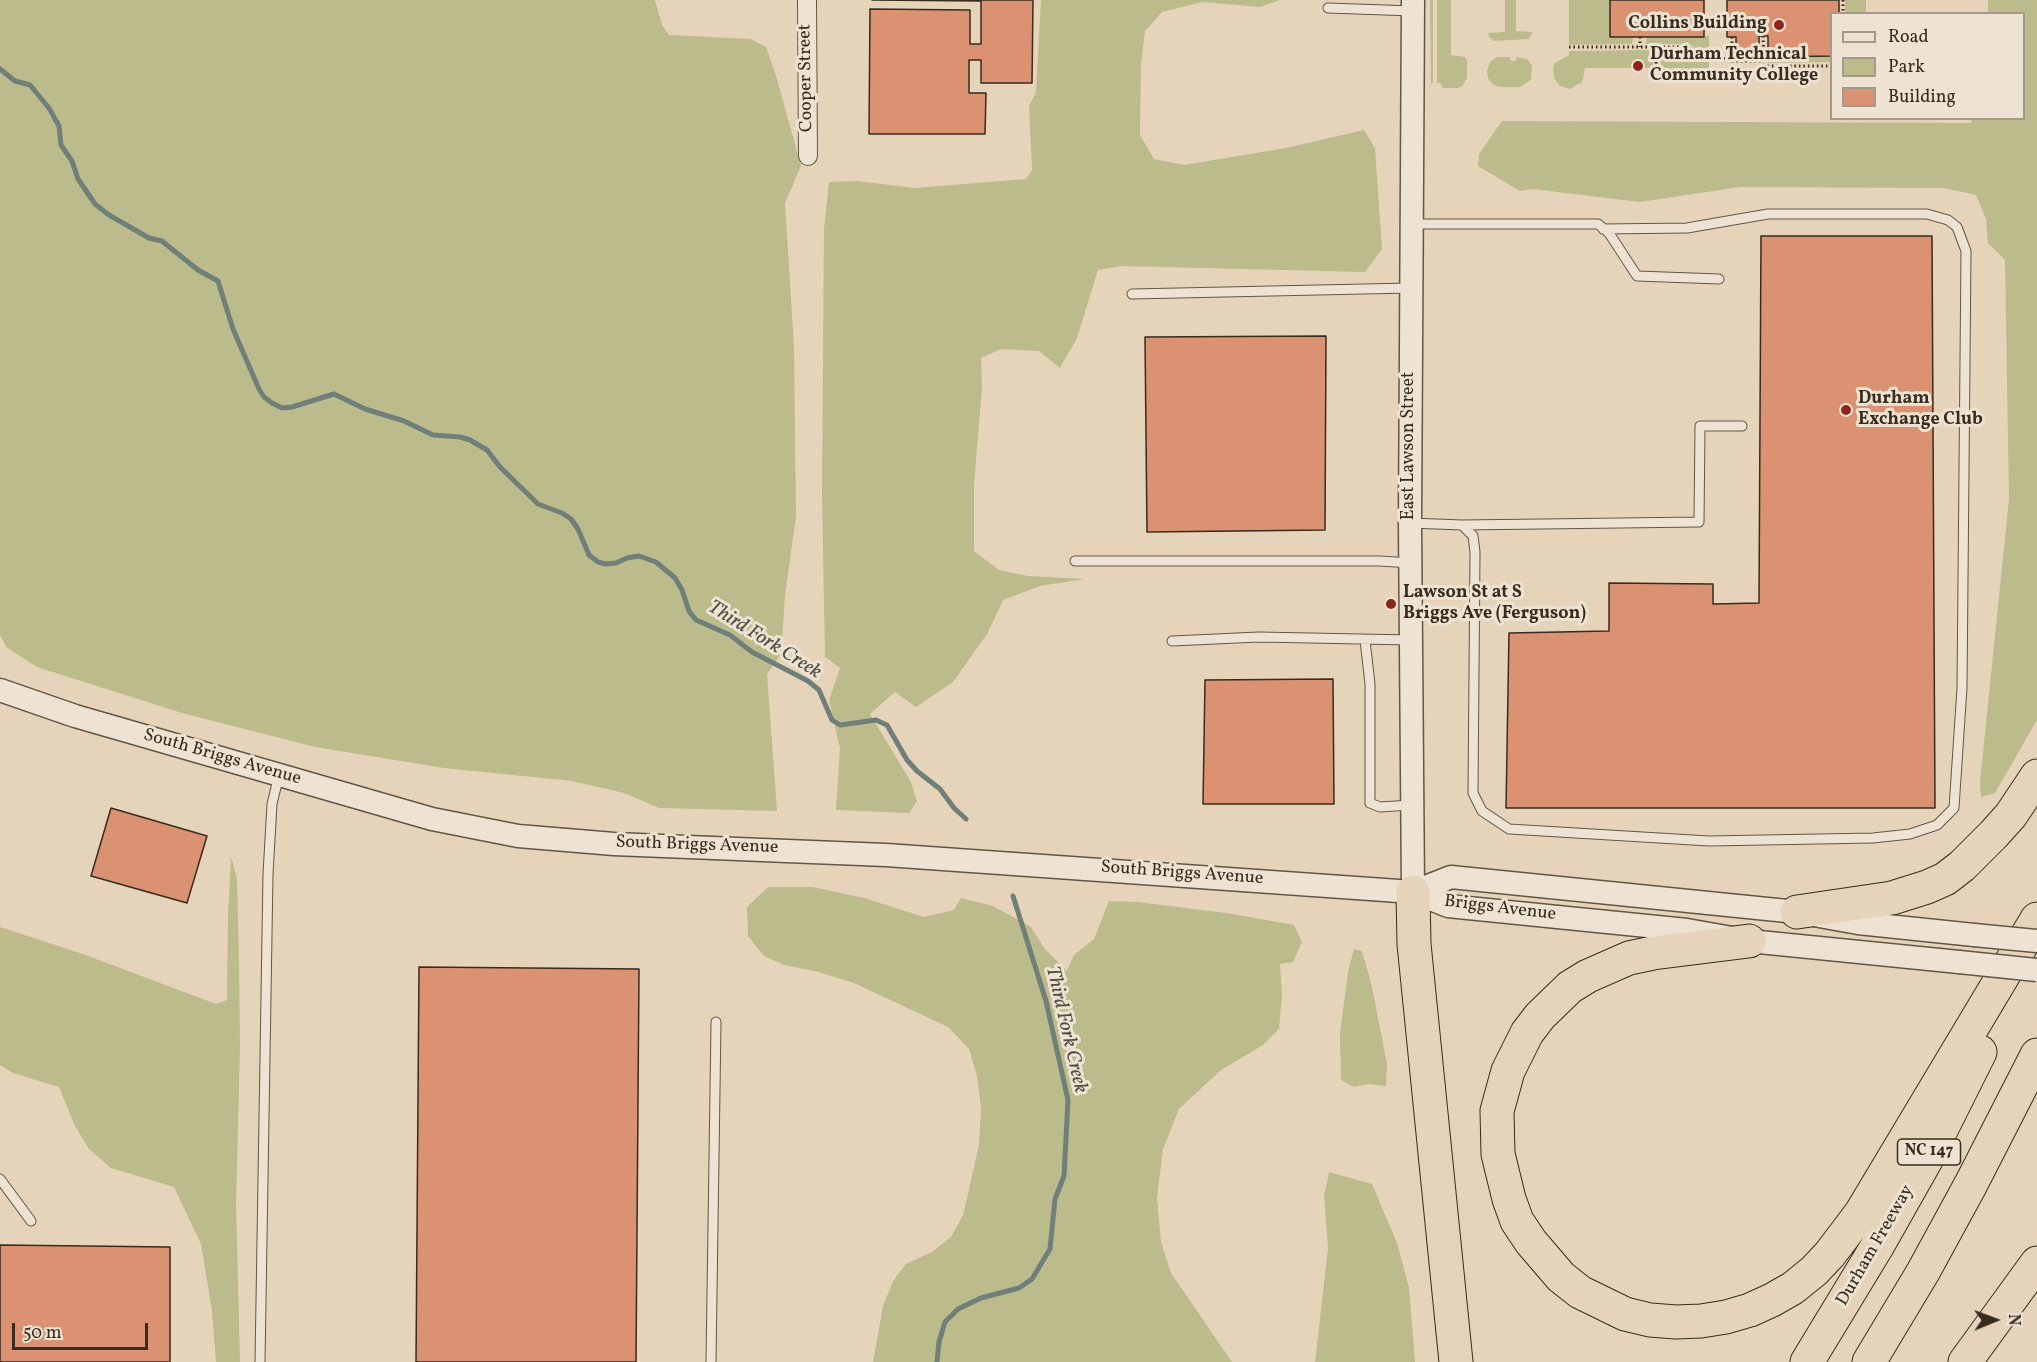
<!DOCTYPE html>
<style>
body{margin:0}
#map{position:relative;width:2037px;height:1362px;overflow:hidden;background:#e5d4ba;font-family:Vollkorn,serif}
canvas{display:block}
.legend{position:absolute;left:1830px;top:12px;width:195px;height:108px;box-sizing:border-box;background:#eee3d2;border:2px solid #a59a8a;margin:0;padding:8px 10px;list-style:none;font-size:18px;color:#372c1d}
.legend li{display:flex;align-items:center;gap:12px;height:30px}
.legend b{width:30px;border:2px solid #a59a8a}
.north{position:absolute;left:1965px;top:1290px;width:60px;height:60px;-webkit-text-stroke:4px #eee3d2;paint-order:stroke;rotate:89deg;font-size:16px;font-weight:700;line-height:24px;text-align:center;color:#372c1d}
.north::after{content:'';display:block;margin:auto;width:21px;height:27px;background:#372c1d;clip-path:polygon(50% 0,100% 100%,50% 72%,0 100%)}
.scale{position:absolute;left:12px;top:1323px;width:136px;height:27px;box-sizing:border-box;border:3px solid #372c1d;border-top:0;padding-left:8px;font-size:18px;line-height:21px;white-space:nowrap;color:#372c1d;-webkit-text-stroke:4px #eee3d2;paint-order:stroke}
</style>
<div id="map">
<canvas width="2037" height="1362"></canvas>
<ul class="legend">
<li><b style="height:8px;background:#eee3d2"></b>Road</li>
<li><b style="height:16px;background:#bcbb8b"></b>Park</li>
<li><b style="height:16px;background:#db9272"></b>Building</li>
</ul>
<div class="north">N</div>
<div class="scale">50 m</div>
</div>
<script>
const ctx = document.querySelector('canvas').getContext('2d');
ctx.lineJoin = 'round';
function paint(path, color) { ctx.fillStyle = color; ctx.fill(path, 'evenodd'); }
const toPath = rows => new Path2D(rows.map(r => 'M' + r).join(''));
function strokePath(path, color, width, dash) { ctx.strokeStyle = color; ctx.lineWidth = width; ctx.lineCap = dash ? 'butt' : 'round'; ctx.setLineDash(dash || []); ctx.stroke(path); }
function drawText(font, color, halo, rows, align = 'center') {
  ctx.font = font + ' Vollkorn,serif'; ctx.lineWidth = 6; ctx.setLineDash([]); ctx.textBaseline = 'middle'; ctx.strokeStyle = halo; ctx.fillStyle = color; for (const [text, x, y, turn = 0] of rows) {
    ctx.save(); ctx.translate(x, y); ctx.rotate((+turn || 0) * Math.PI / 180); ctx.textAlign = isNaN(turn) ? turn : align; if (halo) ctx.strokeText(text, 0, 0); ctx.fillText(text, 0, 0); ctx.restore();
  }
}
paint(toPath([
 [0,0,655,0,662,25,669,35,751,39,766,47,777,79,801,166,785,203,794,347,796,516,785,596,781,654,767,674,777,811,659,808,624,793,572,781,444,768,315,747,182,713,37,667,6,647,0,635],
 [1041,0,1280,0,1260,7,1202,2,1162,12,1145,31,1141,64,1140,135,1154,159,1184,165,1286,148,1364,130,1375,148,1382,249,1365,272,1122,266,1098,270,1077,338,1060,368,1039,351,1001,349,981,358,982,387,974,485,974,551,999,570,1028,576,1085,579,1040,586,1003,600,987,634,953,682,916,707,895,692,870,714,911,782,917,801,909,813,836,810,840,748,829,700,840,668,825,657,822,493,824,229,829,182,857,181,915,188,1026,179,1032,170,1029,106,1036,92],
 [1430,0,1433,0,1433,82,1431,85],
 [1437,0,1451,0,1451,55,1465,57,1467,60,1467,78,1462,86,1458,88,1443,88,1440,83,1437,83],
 [1505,0,1516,0,1516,31,1533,32,1529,39,1494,41,1489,37,1488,33,1505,32],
 [1569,0,1610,0,1610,37,1633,37,1632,44,1569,45],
 [1845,0,1866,0,1866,13,1845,13],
 [1988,0,2037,0,2037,720,1995,793,1981,797,1980,782,2009,499,2005,260,1988,243,1986,219,1976,195,1944,188,1740,187,1640,202,1533,189,1520,191,1478,166,1479,154,1502,121,1971,123,1972,119,2024,118,2024,14,1988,13],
 [1709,36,1709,54,1703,53,1689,44,1646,44,1647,37],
 [1653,50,1653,68,1585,68,1582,82,1570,89,1560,86,1554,78,1553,68,1555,63,1569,55,1569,51],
 [1661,50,1688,50,1701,59,1709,59,1709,69,1661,69],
 [1831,56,1831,62,1768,63,1768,57],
 [1497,57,1510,57,1511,61,1516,61,1516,57,1527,59,1532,66,1531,80,1520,87,1499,87,1492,84,1488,78,1487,71,1490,62],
 [231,857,237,878,239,960,240,1046,236,1204,240,1362,216,1362,212,1311,201,1244,174,1187,111,1168,89,1149,75,1126,59,1087,13,1073,0,1065,0,927,83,954,216,1004,227,1000,228,915],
 [768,887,813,887,864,898,924,917,954,910,961,898,993,906,1031,927,1045,949,1067,971,1074,955,1094,939,1109,901,1137,902,1226,913,1294,925,1302,942,1293,962,1280,964,1282,994,1279,1029,1263,1045,1221,1070,1179,1109,1163,1149,1157,1198,1161,1242,1171,1273,1232,1362,873,1362,883,1306,893,1281,906,1264,932,1252,951,1237,963,1215,979,1145,981,1108,977,1076,969,1049,948,1027,854,983,815,971,784,965,764,956,748,936,747,907],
 [1354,949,1362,951,1372,987,1387,1064,1386,1086,1368,1084,1354,1087,1341,1080,1340,1033,1348,972],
 [1329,1172,1372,1184,1397,1243,1409,1288,1415,1362,1315,1362,1328,1248,1324,1196]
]), '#bcbb8b');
strokePath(toPath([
 [0,69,15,81,30,85,49,108,59,126,61,145,72,161,78,179,95,204,109,215,149,238,162,241,198,270,218,281,233,329,259,389,264,397,272,403,282,408,292,407,334,394,365,409,404,421,433,435,460,437,470,440,487,450,500,467,538,504,562,513,571,519,578,529,589,555,598,562,606,564,616,563,627,558,639,556,656,562,675,578,682,590,689,611,696,620,730,635,752,652,808,681,819,690,832,720,840,725,876,720,887,725,907,760,917,771,940,789,954,808,966,819],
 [937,1362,939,1342,945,1322,958,1309,981,1298,1019,1288,1032,1279,1050,1249,1055,1199,1064,1176,1068,1100,1046,1001,1013,896]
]), '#717f79', 5);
const building = toPath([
 [872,0,1033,0,1032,83,981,83,981,60,969,60,969,93,986,93,985,134,869,134,870,9,970,10,970,44,981,44,981,1,872,0],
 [1610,0,1704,0,1704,37,1610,37,1610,0],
 [1727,0,1839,0,1839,14,1832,14,1832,56,1768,57,1768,36,1759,36,1759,55,1736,55,1736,37,1727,37,1727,0],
 [1761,236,1932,236,1935,808,1506,808,1509,633,1609,631,1609,583,1713,584,1713,604,1759,603,1761,236],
 [1326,336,1325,530,1147,532,1145,337,1326,336],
 [1333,679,1334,804,1203,804,1205,680,1333,679],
 [111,808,207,836,187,903,91,876,111,808],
 [419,967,639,969,636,1362,416,1362,419,967],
 [0,1245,170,1247,170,1362,0,1362,0,1245]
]);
paint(building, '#db9272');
strokePath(building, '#372c1d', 1.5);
const service = toPath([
 [1328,8,1413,11],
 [1412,224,1598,224,1609,233,1637,276,1719,279],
 [1132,294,1411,288],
 [1410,523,1462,525,1473,536,1475,552,1473,793,1482,811,1509,829,1709,841,1873,838,1910,834,1937,825,1954,808,1962,688,1966,251,1957,227,1948,220,1927,214,1768,214,1687,228,1603,229],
 [1462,525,1699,522,1700,426,1742,426],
 [1075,561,1380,561,1411,563],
 [1365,640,1370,684,1370,803,1380,807,1411,805],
 [1172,641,1259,637,1411,640],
 [0,1179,31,1221],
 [260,1362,268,874,272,804,279,775],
 [711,1362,716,1022]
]);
const minor = toPath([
 [807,0,808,156]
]);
const tertiary = toPath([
 [1413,0,1410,523,1413,892],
 [0,690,75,716,432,819,518,836,614,844,886,855,1413,892,1448,906,1687,930,1749,941,1959,962],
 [1413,892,1451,877,1797,912,1858,923,1974,935]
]);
const motorway = toPath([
 [1413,892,1414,944,1456,1362],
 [1797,912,1892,898,1927,887,1945,879,1962,866,1994,834,2011,815,2037,776],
 [1749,941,1653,953,1629,958,1588,976,1570,987,1540,1016,1527,1033,1508,1071,1497,1111,1498,1154,1509,1199,1517,1221,1531,1242,1561,1277,1580,1292,1625,1314,1650,1320,1676,1322,1701,1321,1726,1317,1750,1310,1772,1300,1793,1288,1814,1271,1830,1254,1861,1213,2037,919],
 [1807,1362,1878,1245,1926,1160,1980,1052],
 [1869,1362,1923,1272,1971,1184,2037,1055],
 [1965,1362,2037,1263]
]);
strokePath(service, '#625644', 11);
strokePath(minor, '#625644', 20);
strokePath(tertiary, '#625644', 25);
strokePath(motorway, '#372c1d', 35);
strokePath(toPath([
 [1843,0,1843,14],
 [1763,36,1764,61],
 [1640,37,1640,47],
 [1569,47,1688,47,1703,57,1718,57,1732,61,1764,61,1764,66,1832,66],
 [1732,61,1732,37],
 [1656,68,1656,47]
]), '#372c1d', 3, [1.5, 3]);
strokePath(service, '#eee3d2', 9);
strokePath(minor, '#eee3d2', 18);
strokePath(tertiary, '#eee3d2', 22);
strokePath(motorway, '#e5d4ba', 33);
const tertiaryBridge = toPath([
 [1974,935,2037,941],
 [1959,962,2037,970]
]);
strokePath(tertiaryBridge, '#625644', 25, []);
strokePath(tertiaryBridge, '#eee3d2', 22);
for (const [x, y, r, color] of [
 [1779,25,6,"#8f2418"],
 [1638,66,6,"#8f2418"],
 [1846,410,6,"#8f2418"],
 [1391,604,6,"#8f2418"]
]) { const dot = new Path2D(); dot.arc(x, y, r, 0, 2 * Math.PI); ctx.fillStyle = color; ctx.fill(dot); strokePath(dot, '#eee3d2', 2); }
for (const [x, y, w] of [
 [1929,1152,63]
]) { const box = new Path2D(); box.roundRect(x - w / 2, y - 13, w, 26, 4.5); ctx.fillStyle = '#eee3d2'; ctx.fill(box); strokePath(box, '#372c1d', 1.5); }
drawText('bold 16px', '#372c1d', null, [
 ["NC 147",1929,1152]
]);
drawText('bold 18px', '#372c1d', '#eee3d2', [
 ["Collins Building",1767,25,"right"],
 ["Durham Technical",1650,56],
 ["Community College",1650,77],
 ["Durham",1858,400],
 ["Exchange Club",1858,421],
 ["Lawson St at S",1403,594],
 ["Briggs Ave (Ferguson)",1403,615]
], 'left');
drawText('18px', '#372c1d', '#eee3d2', [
 ["Cooper Street",807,78,-91],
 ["East Lawson Street",1410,446,-90],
 ["South Briggs Avenue",222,758,16],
 ["South Briggs Avenue",697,846,2],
 ["South Briggs Avenue",1182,874,4],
 ["Briggs Avenue",1500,909,7],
 ["Durham Freeway",1876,1246,-60]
]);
drawText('italic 20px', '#4f4f44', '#eee3d2', [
 ["Third Fork Creek",764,641,32],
 ["Third Fork Creek",1065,1030,77]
]);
</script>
